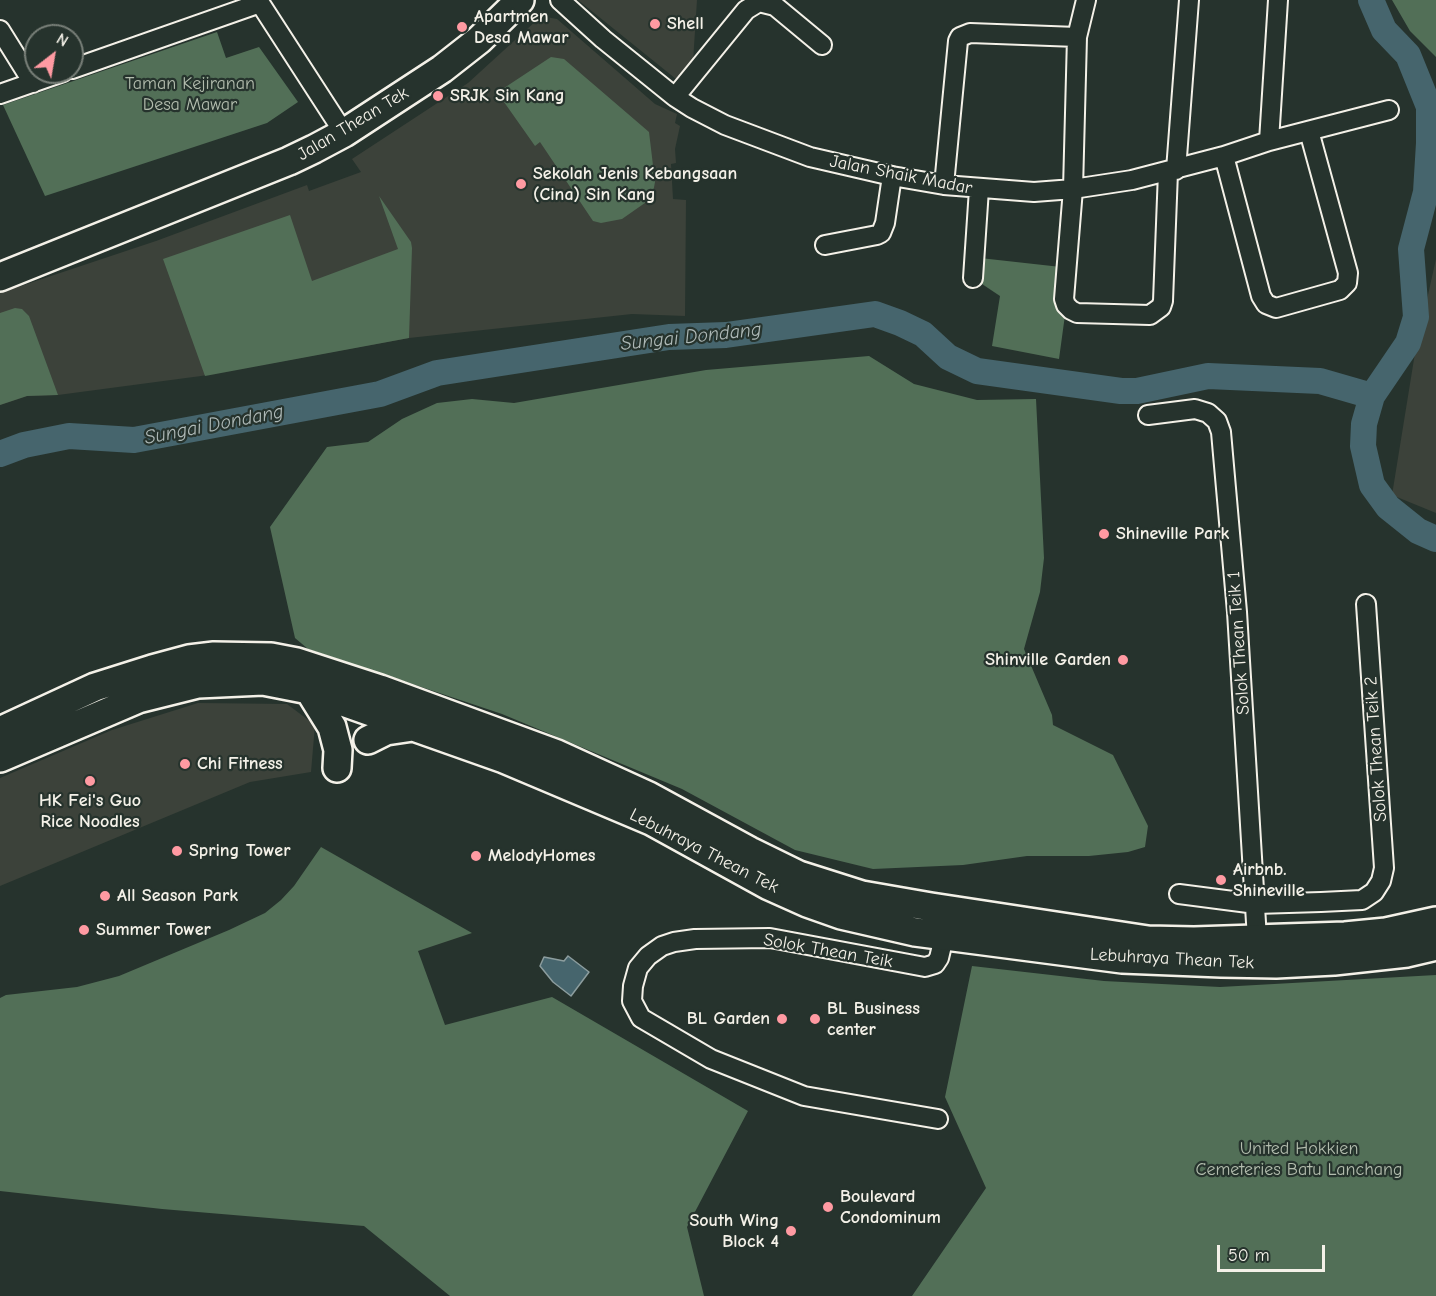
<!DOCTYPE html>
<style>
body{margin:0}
#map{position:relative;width:1436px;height:1296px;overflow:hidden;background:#26332d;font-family:"Comic Neue",sans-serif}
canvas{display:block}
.north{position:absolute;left:24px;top:24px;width:60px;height:60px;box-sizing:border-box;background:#26332d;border:2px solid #787f78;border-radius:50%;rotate:31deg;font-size:16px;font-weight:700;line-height:24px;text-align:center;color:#f4f1e8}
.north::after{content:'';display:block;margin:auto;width:21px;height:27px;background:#ff9aa2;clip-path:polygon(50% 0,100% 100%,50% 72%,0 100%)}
.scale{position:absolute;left:1217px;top:1245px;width:108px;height:27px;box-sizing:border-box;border:3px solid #f4f1e8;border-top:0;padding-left:8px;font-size:18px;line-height:21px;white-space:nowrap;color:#f4f1e8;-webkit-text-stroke:4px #26332d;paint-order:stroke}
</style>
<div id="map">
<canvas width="1436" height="1296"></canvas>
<div class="north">N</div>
<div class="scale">50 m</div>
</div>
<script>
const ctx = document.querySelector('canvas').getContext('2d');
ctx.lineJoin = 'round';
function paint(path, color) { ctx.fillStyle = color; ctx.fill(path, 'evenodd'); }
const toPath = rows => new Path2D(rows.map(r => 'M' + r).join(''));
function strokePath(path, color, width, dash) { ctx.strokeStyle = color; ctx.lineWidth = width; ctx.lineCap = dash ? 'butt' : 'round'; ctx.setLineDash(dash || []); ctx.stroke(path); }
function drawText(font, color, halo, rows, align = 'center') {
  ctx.font = font + ' "Comic Neue",sans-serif'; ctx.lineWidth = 4.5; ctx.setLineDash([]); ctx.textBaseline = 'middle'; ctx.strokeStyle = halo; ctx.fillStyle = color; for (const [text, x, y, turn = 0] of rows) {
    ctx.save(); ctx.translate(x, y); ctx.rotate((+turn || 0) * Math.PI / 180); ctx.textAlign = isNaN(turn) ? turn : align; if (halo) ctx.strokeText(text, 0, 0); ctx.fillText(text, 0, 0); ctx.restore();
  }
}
paint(toPath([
 [578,0,697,0,693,62,684,77,676,79],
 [546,17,557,19,655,104,677,114,675,123,680,126,675,149,676,163,671,164,673,199,686,200,685,316,632,314,409,338,201,376,58,395,27,396,0,405,0,293,156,241,307,185,309,191,361,172,352,159,468,83,537,20,540,22],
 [1436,259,1436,513,1392,495,1415,353],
 [198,703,287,704,315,725,311,772,250,782,0,886,0,778,112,730]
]), '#3c423a');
paint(toPath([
 [1392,0,1436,0,1436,57,1410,31],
 [217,32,226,58,259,47,298,102,267,123,45,196,3,105],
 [551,57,564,59,649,132,655,182,652,198,622,219,601,223,593,221,540,142,535,146,504,102,501,94,504,88],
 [379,196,411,242,412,248,409,338,205,376,163,259,290,215,312,281,398,249],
 [980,258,1061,267,1065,315,1059,359,992,346,1000,296,979,282],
 [15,308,22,309,29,316,58,395,27,396,0,405,0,313],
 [869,356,914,384,977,400,1036,399,1044,558,1040,592,1024,649,1052,715,1053,725,1113,755,1148,826,1145,847,1128,852,1089,856,1027,856,963,865,873,869,795,850,682,789,502,714,308,649,295,638,270,527,327,447,368,442,402,419,437,403,472,399,514,403,706,370],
 [321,847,472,933,418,951,445,1025,552,997,748,1111,687,1227,704,1296,450,1296,364,1226,162,1209,0,1191,0,998,6,995,77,987,119,976,229,930,265,913,281,900,294,886],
 [972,966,1104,981,1220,987,1436,975,1436,1296,912,1296,986,1188,945,1097]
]), '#526f57');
const water = toPath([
 [568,956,589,972,571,996,553,982,540,966,544,957,564,961,568,956]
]);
paint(water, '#46656d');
strokePath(water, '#8c9d9e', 1.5);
strokePath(toPath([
 [1371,0,1384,30,1408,55,1429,107,1429,143,1426,192,1411,249,1416,317,1408,343,1372,396,1364,424,1363,446,1372,485,1388,507,1418,531,1436,539],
 [0,454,24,445,69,436,134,440,380,394,437,373,669,337,726,335,875,314,900,323,923,334,948,357,977,371,1121,391,1137,391,1208,376,1320,381,1372,396]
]), '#46656d', 26);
const street = toPath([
 [258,0,344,133],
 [560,0,603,39,675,97,692,108,725,125,810,157,892,176,944,185,1034,192,1073,189,1132,180,1224,156,1269,141,1389,110],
 [1086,0,1077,37,1073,189,1064,299,1066,305,1071,310,1077,313,1150,315,1161,307,1163,301,1168,172],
 [0,30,33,83],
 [72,69,260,3],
 [0,94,63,72],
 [675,97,746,10,759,2,775,6,822,45],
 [1269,141,1278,0],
 [1224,156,1261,296,1266,304,1276,308,1340,290,1347,283,1348,273,1309,131],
 [1176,170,1189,0],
 [944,185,958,41,960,37,970,33,1077,37],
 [825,245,877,235,881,233,885,223,892,176],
 [973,278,979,189],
 [1148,415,1195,409,1208,413,1217,421,1221,432,1237,612,1257,939],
 [1179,894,1256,904,1321,902,1362,900,1374,892,1381,881,1384,868,1366,604],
 [938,1119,804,1096,711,1059,641,1018,632,1001,633,986,638,968,648,956,662,946,674,942,695,939,770,938,925,967,935,964,939,958,944,937]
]);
const primary = toPath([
 [0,277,289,161,314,149,344,133,442,69,479,40,520,0],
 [309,690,332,727,338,750,337,768],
 [0,731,95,687,152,669,189,659,214,656,271,657,297,662,380,689,557,754,649,796,750,851,799,875,862,895,931,907,1148,940,1194,941,1345,936,1386,932,1436,921],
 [368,740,386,731,413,727],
 [0,758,138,699,198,684,263,681,309,690,504,759,651,821,769,886,807,903,841,915,915,932,1122,959,1221,963,1276,964,1334,961,1407,953,1436,946]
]);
strokePath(street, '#f4f1e8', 22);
strokePath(primary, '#f4f1e8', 32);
strokePath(street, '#26332d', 18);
strokePath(primary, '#26332d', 27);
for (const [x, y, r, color] of [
 [655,24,6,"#ff9aa2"],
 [462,27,6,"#ff9aa2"],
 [438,96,6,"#ff9aa2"],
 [521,184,6,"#ff9aa2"],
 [1104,534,6,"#ff9aa2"],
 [1123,660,6,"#ff9aa2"],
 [185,764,6,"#ff9aa2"],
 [90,781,6,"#ff9aa2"],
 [177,851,6,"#ff9aa2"],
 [476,856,6,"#ff9aa2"],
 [1221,880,6,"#ff9aa2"],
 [105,896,6,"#ff9aa2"],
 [84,930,6,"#ff9aa2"],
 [782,1019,6,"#ff9aa2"],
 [815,1019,6,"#ff9aa2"],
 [828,1207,6,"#ff9aa2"],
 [791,1231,6,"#ff9aa2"]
]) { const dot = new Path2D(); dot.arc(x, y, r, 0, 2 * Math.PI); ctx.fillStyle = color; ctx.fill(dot); strokePath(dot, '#26332d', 2); }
drawText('bold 18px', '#f4f1e8', '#26332d', [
 ["Apartmen",474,17],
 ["Desa Mawar",474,38],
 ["Shell",667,24],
 ["SRJK Sin Kang",450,96],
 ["Sekolah Jenis Kebangsaan",533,174],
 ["(Cina) Sin Kang",533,195],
 ["Shineville Park",1116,534],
 ["Shinville Garden",1111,660,"right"],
 ["Chi Fitness",197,764],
 ["HK Fei's Guo",90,801,"center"],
 ["Rice Noodles",90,822,"center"],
 ["Spring Tower",189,851],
 ["MelodyHomes",488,856],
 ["Airbnb.",1233,870],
 ["Shineville",1233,891],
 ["All Season Park",117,896],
 ["Summer Tower",96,930],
 ["BL Business",827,1009],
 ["center",827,1030],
 ["BL Garden",770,1019,"right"],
 ["Boulevard",840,1197],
 ["Condominum",840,1218],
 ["South Wing",779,1221,"right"],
 ["Block 4",779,1242,"right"]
], 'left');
drawText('18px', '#b3bdae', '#26332d', [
 ["Taman Kejiranan",190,84],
 ["Desa Mawar",190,105],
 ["United Hokkien",1299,1149],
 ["Cemeteries Batu Lanchang",1299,1170]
]);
drawText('18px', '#f4f1e8', '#26332d', [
 ["Jalan Thean Tek",353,124,-31],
 ["Jalan Shaik Madar",901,175,11],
 ["Solok Thean Teik 1",1239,643,-94],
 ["Solok Thean Teik 2",1376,749,-94],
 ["Lebuhraya Thean Tek",704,851,27],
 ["Solok Thean Teik",828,951,10],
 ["Lebuhraya Thean Tek",1172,959,3]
]);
drawText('italic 20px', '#aeb9b7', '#26332d', [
 ["Sungai Dondang",691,337,-6],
 ["Sungai Dondang",214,425,-11]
]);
</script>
